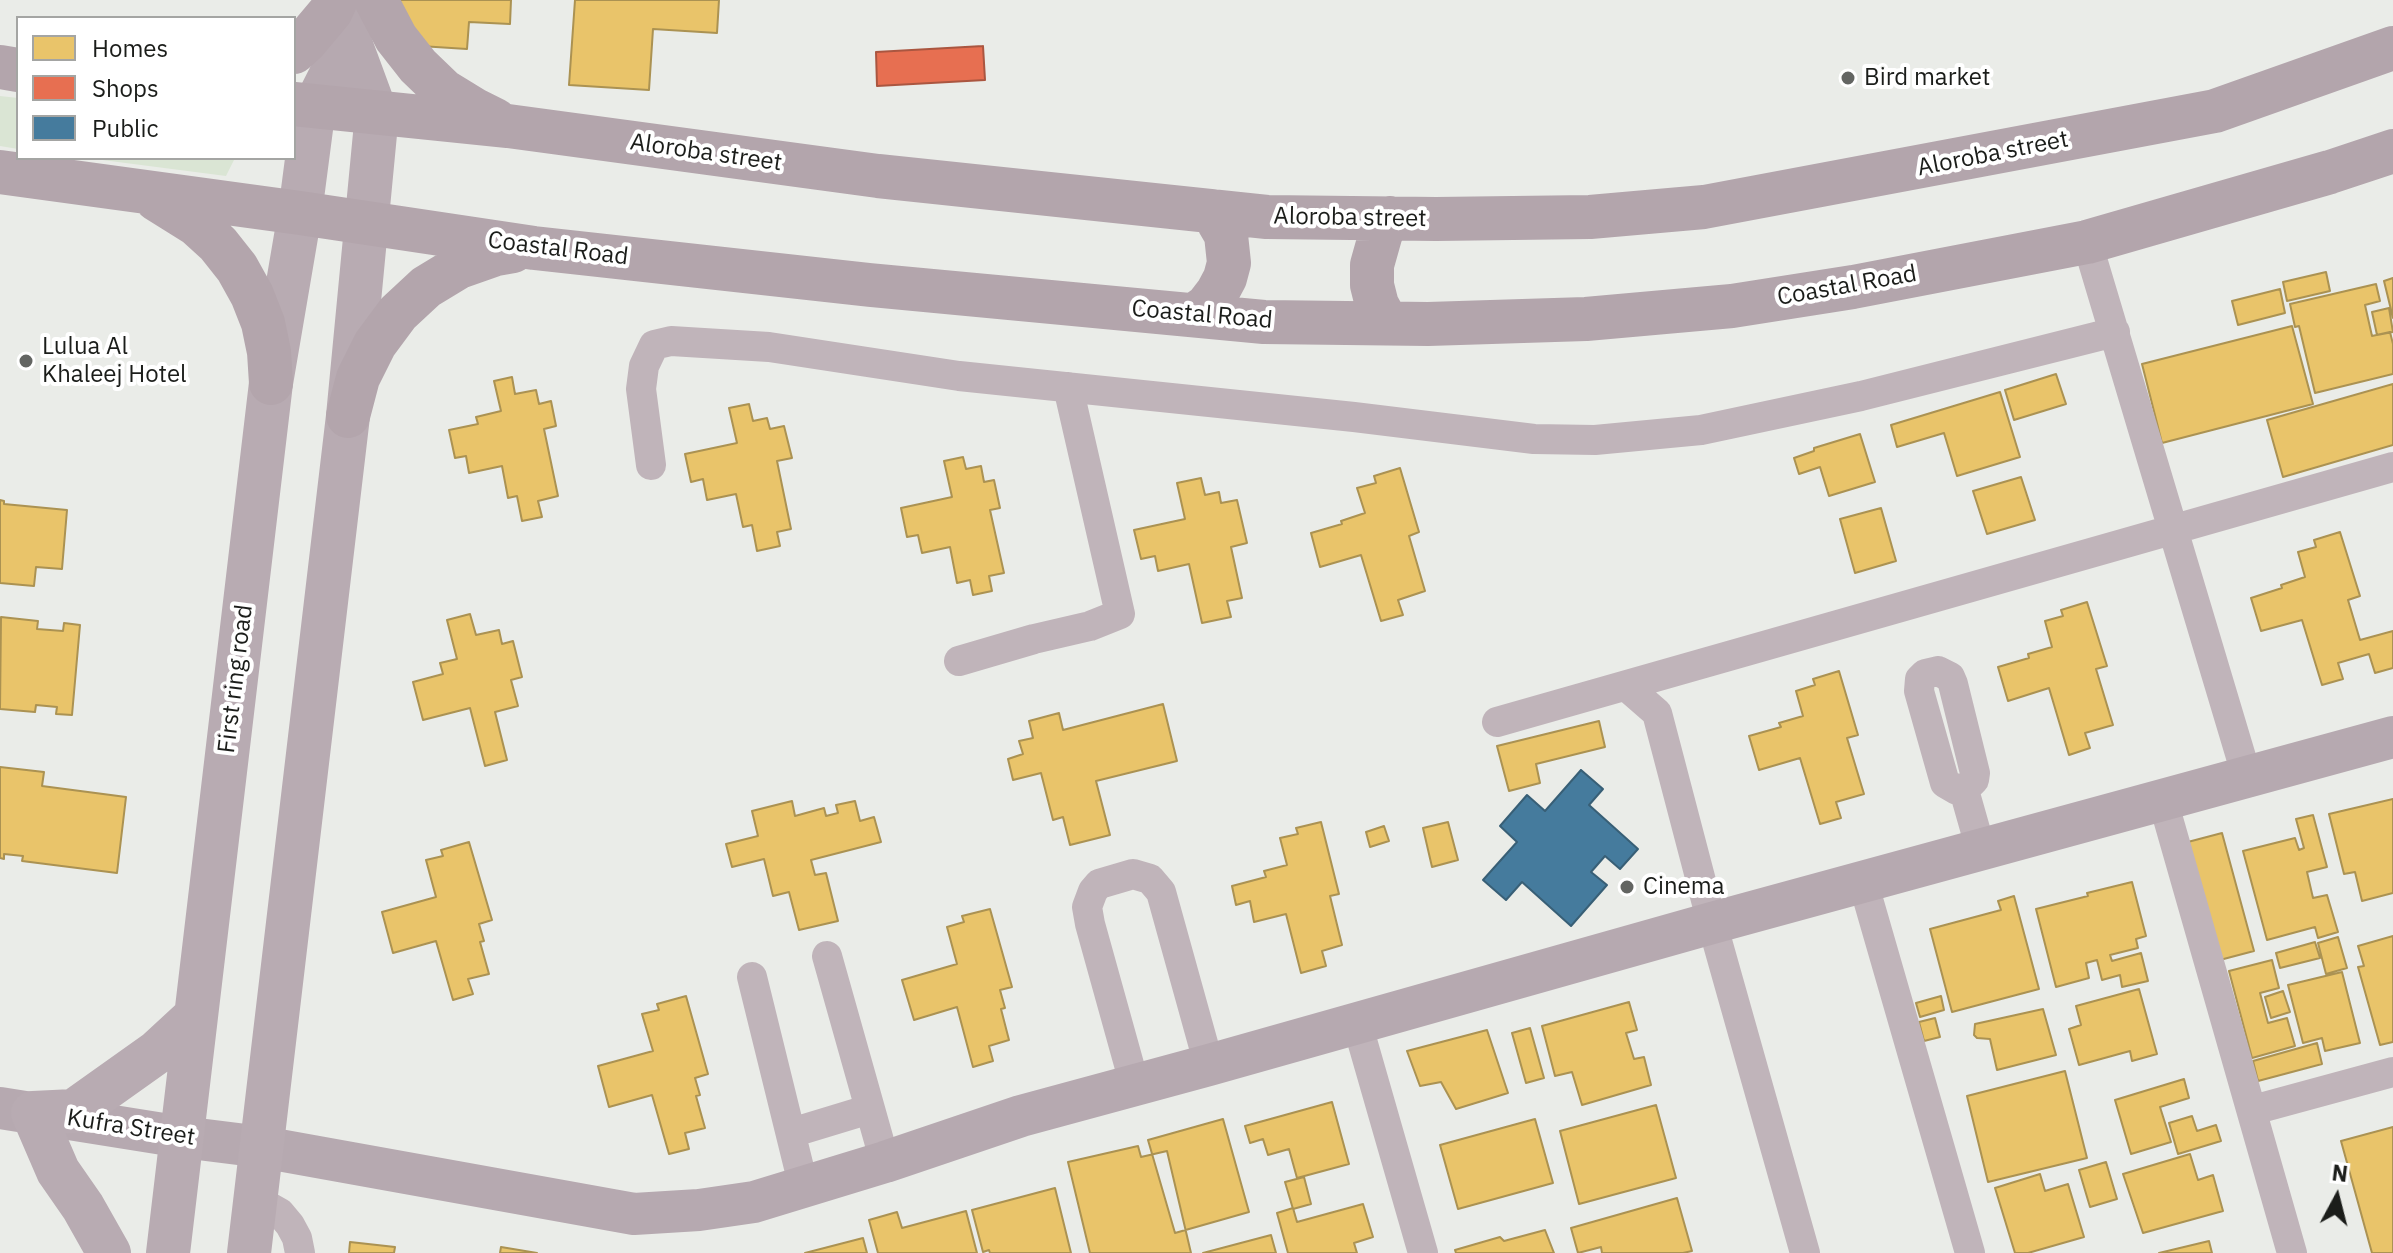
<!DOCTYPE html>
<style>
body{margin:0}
#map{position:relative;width:2393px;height:1253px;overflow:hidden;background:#eaece8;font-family:"IBM Plex Sans",sans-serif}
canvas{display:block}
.legend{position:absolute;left:16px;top:16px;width:280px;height:144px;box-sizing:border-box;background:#fff;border:2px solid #a4a5a3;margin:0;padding:10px 14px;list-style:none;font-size:24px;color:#1b1d1a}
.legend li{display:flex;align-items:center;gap:16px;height:40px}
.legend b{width:40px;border:2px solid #a4a5a3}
.north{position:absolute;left:2297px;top:1157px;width:80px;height:80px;-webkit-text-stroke:6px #fff;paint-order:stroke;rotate:7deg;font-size:22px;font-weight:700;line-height:32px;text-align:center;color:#1b1d1a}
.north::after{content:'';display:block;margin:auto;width:28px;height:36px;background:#1b1d1a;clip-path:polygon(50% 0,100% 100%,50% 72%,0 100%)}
</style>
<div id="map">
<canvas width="2393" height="1253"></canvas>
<ul class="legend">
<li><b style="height:22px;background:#e9c46a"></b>Homes</li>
<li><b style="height:22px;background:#e76f51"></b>Shops</li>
<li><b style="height:22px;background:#457b9d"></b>Public</li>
</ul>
<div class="north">N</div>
</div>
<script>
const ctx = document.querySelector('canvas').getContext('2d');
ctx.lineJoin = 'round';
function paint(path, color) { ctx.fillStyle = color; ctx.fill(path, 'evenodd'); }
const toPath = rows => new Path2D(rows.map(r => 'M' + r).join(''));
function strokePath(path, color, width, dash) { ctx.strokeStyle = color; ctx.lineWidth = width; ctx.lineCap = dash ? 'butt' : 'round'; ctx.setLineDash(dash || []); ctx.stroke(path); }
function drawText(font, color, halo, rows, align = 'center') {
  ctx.font = font + ' "IBM Plex Sans",sans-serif'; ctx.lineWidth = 8; ctx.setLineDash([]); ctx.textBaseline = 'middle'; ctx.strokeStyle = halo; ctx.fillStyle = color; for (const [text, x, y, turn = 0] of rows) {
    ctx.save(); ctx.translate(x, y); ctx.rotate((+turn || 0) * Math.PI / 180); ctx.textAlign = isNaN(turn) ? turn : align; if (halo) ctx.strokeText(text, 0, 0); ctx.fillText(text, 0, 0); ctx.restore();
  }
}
paint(toPath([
 [0,96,18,98,18,149,0,146],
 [87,158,235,158,226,176]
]), '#dae5d4');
const homes = toPath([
 [388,0,511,0,510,24,469,22,467,49,420,46,388,0],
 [575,0,719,0,717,33,653,29,649,90,569,85,575,0],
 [2326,272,2330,291,2287,301,2283,282,2326,272],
 [2393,278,2393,318,2384,281,2393,278],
 [2376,284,2380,301,2365,305,2372,336,2390,332,2393,344,2393,374,2315,393,2299,326,2295,327,2290,304,2376,284],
 [2280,289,2285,313,2238,325,2232,301,2280,289],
 [2389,308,2393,332,2377,335,2372,312,2389,308],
 [2292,326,2313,404,2162,443,2142,364,2292,326],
 [2056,374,2066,404,2014,420,2005,390,2056,374],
 [512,377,515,394,536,390,539,404,551,401,556,426,544,429,558,496,538,501,542,517,522,521,517,496,508,498,502,466,469,473,466,456,455,458,449,430,478,424,476,417,501,411,494,381,512,377],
 [2393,384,2393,445,2283,477,2267,420,2393,384],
 [2000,392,2020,457,1957,476,1944,433,1897,447,1891,425,2000,392],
 [749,404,753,421,767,418,770,429,784,426,792,458,777,461,791,529,777,532,780,546,757,551,752,525,743,527,736,494,707,500,703,479,691,482,685,454,737,443,729,408,749,404],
 [1860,434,1875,482,1829,496,1820,467,1799,474,1794,458,1814,451,1814,448,1860,434],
 [963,457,966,469,981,466,984,482,994,480,1000,508,990,510,1004,573,989,576,992,591,973,595,970,580,957,583,950,547,922,553,918,535,907,537,901,508,952,497,944,461,963,457],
 [1400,468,1419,532,1409,536,1425,591,1398,600,1403,615,1381,621,1361,555,1320,567,1311,533,1342,524,1341,521,1365,513,1357,488,1376,483,1374,476,1400,468],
 [2021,477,2035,520,1987,534,1973,491,2021,477],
 [1201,478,1205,495,1219,492,1221,503,1237,500,1247,543,1231,547,1242,598,1227,601,1231,617,1202,623,1189,564,1158,571,1155,556,1141,559,1134,530,1185,519,1177,483,1201,478],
 [0,500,4,501,4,504,67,510,62,569,36,567,34,586,0,583,0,500],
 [1881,508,1896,561,1855,573,1840,519,1881,508],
 [2340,532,2360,596,2348,600,2360,640,2393,631,2393,668,2375,673,2369,654,2338,663,2343,679,2322,685,2302,620,2261,631,2251,598,2282,588,2281,585,2305,577,2298,552,2316,547,2314,540,2340,532],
 [2087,602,2107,666,2096,669,2113,725,2085,733,2090,748,2069,755,2049,688,2008,701,1998,667,2029,658,2028,654,2052,647,2045,621,2063,616,2061,610,2087,602],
 [470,614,476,635,499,630,502,644,513,641,522,677,511,680,518,706,495,712,507,760,485,766,470,708,423,720,413,682,443,674,440,663,457,659,447,620,470,614],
 [1,617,38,621,37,629,63,631,64,623,80,625,72,715,56,714,57,707,36,705,35,712,0,709,1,617],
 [1839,671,1858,735,1847,738,1864,794,1836,802,1841,818,1820,824,1800,758,1759,770,1749,736,1781,727,1779,723,1803,716,1796,691,1815,685,1813,679,1839,671],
 [1163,704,1177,761,1096,781,1110,835,1070,845,1063,817,1053,820,1041,773,1013,780,1008,759,1023,754,1019,741,1033,738,1029,721,1059,713,1063,730,1163,704],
 [1599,721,1605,747,1536,764,1540,783,1509,791,1497,746,1599,721],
 [0,767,44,772,42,786,126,797,117,873,22,861,23,856,4,854,4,859,0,858,0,767],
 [2393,799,2393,893,2362,901,2355,872,2344,874,2329,814,2393,799],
 [792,801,795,816,824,808,826,816,838,813,836,805,855,801,860,821,874,817,881,842,811,860,815,875,826,873,838,921,799,930,789,892,773,896,764,859,732,867,726,844,758,836,752,811,792,801],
 [2313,815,2327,867,2307,872,2313,898,2327,895,2338,932,2318,938,2315,927,2267,940,2243,851,2295,838,2299,850,2304,848,2296,819,2313,815],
 [1321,822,1339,894,1330,896,1342,945,1322,951,1326,966,1301,973,1286,914,1254,922,1250,901,1236,905,1232,886,1266,877,1264,871,1287,865,1280,838,1298,834,1296,828,1321,822],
 [1448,822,1458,860,1432,867,1423,828,1448,822],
 [1384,826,1389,841,1370,847,1366,832,1384,826],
 [2222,833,2254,951,2216,961,2184,843,2222,833],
 [469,842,492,920,479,924,484,941,480,942,489,974,468,979,473,994,453,1000,436,941,393,953,382,912,436,897,426,860,443,856,441,850,469,842],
 [2132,882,2146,936,2136,939,2138,948,2110,955,2112,961,2141,953,2148,981,2122,987,2120,975,2102,980,2097,960,2086,963,2089,978,2056,987,2036,909,2088,896,2087,893,2132,882],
 [2014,896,2039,989,1952,1012,1930,929,2001,910,1998,901,2014,896],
 [990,909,1012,987,1000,990,1005,1008,1001,1009,1009,1040,989,1046,993,1061,973,1067,957,1007,914,1020,902,980,957,964,947,927,964,922,962,916,990,909],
 [2393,936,2393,1042,2380,1045,2358,967,2364,966,2358,946,2393,936],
 [2338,937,2347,968,2326,974,2318,943,2338,937],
 [2315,942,2320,958,2280,968,2276,953,2315,942],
 [2272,960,2279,988,2260,993,2268,1023,2287,1018,2295,1046,2252,1058,2229,971,2272,960],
 [2342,972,2360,1043,2325,1051,2322,1038,2303,1043,2288,985,2342,972],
 [2139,989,2157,1054,2132,1061,2130,1051,2079,1065,2069,1029,2081,1025,2076,1006,2139,989],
 [2283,991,2290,1012,2271,1018,2265,997,2283,991],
 [686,996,708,1074,695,1078,700,1095,696,1096,705,1128,685,1133,689,1149,669,1154,652,1095,609,1107,598,1066,653,1051,642,1014,659,1010,657,1004,686,996],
 [1941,996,1944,1010,1920,1017,1916,1003,1941,996],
 [1629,1002,1637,1030,1626,1033,1634,1059,1644,1057,1651,1085,1582,1105,1572,1072,1555,1076,1542,1026,1629,1002],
 [2043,1009,2056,1055,1997,1070,1990,1039,1977,1038,1974,1035,1975,1024,2043,1009],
 [1935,1018,1940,1037,1924,1041,1919,1022,1935,1018],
 [1530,1028,1544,1078,1526,1083,1512,1033,1530,1028],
 [1487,1030,1508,1093,1456,1109,1441,1082,1420,1086,1407,1051,1487,1030],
 [2317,1043,2322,1064,2258,1081,2253,1061,2317,1043],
 [2065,1071,2087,1158,1988,1182,1967,1096,2065,1071],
 [2184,1079,2189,1098,2160,1107,2171,1142,2131,1154,2115,1100,2184,1079],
 [1332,1102,1349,1164,1297,1178,1289,1149,1268,1155,1263,1139,1250,1143,1245,1126,1332,1102],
 [1656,1105,1676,1178,1579,1204,1560,1131,1656,1105],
 [2192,1116,2197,1131,2216,1125,2221,1141,2178,1154,2169,1123,2192,1116],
 [1223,1119,1249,1212,1175,1233,1148,1140,1223,1119],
 [1535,1119,1553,1183,1458,1209,1440,1145,1535,1119],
 [2393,1127,2393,1253,2372,1253,2341,1141,2393,1127],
 [1138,1146,1141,1157,1167,1151,1191,1253,1090,1253,1068,1162,1138,1146],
 [2190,1154,2198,1180,2213,1175,2223,1211,2143,1233,2123,1174,2190,1154],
 [2106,1162,2117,1199,2090,1207,2079,1170,2106,1162],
 [2040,1174,2045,1191,2068,1184,2084,1237,2028,1253,2015,1253,1995,1188,2040,1174],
 [1304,1177,1311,1204,1293,1209,1285,1182,1304,1177],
 [1055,1188,1071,1253,990,1253,989,1250,983,1252,972,1210,1055,1188],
 [1677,1198,1692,1251,1683,1253,1602,1253,1601,1247,1578,1253,1571,1228,1677,1198],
 [1363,1204,1373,1237,1354,1243,1357,1253,1288,1253,1277,1213,1293,1208,1297,1222,1363,1204],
 [966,1211,977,1253,878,1253,869,1220,897,1212,902,1228,966,1211],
 [1545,1230,1554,1253,1456,1253,1455,1250,1500,1237,1504,1241,1545,1230],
 [1271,1235,1276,1253,1203,1253,1271,1235],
 [863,1238,867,1253,805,1253,863,1238],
 [2209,1241,2212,1253,2159,1253,2209,1241],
 [350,1242,395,1247,394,1253,349,1253,350,1242],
 [501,1247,537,1253,500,1253,501,1247]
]);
paint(homes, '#e9c46a');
strokePath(homes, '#ab9252', 2);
const shops = toPath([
 [983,46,985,80,877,86,876,52,983,46]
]);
paint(shops, '#e76f51');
strokePath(shops, '#aa5640', 2);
const public = toPath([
 [1581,770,1603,789,1589,805,1638,849,1620,869,1605,856,1591,872,1607,885,1571,926,1522,882,1506,900,1483,880,1517,842,1500,826,1527,795,1545,811,1581,770]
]);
paint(public, '#457b9d');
strokePath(public, '#385f76', 2);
strokePath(toPath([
 [2087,242,2247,777],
 [651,465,641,389,644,366,654,345,671,341,769,347,959,376,1354,417,1534,439,1595,440,1701,430,1861,396,2115,332],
 [959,661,1034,639,1090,626,1120,614,1068,387],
 [1938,671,1950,677,1953,684,1975,773,1974,780,1964,790,1957,790,1945,783,1919,691,1920,679,1925,674,1938,671],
 [1626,686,1657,713,1712,923,1805,1253],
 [1497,722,2393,467],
 [1964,790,1981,850],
 [2163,801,2292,1253],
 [1863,882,1970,1253],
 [827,956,885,1162],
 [752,977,804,1188],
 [1357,1023,1423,1253],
 [1135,1086,1090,924,1087,907,1093,891,1099,884,1133,874,1150,879,1161,892,1209,1065],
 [2253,1110,2393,1072],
 [791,1133,870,1109],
 [257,1200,280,1213,290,1225,297,1238,300,1253]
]), '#c0b4ba', 30);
strokePath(toPath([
 [349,37,377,113],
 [314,106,349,37,353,0],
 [0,1108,182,1137,262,1147,634,1214,699,1210,754,1202,885,1162,1021,1116,1209,1065,1712,923,2393,737]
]), '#b6a9b0', 42);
strokePath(toPath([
 [109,1253,83,1207,58,1171,33,1113,74,1111,157,1052,196,1016],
 [168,1253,271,383,300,213,314,106],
 [249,1253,348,416,377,113]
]), '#b8abb2', 44);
strokePath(toPath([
 [376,0,396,38,418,66,444,91,475,110,495,120],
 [294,52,305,42,331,11,336,0],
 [0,67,18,70],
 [294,104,508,126,878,176,1267,217,1436,219,1590,217,1704,207,2215,111,2393,48],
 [0,172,300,213,534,248,870,285,1264,322,1428,324,1586,319,1732,306,1853,287,2087,242,2330,172,2393,151],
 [156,199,196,224,218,244,237,268,252,295,263,323,269,352,271,383],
 [1194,315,1207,306,1217,293,1225,278,1229,263,1226,235,1212,211],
 [1387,323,1377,305,1372,285,1372,265,1381,233,1390,218],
 [348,416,358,378,375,344,398,313,426,287,459,267,496,254,513,251]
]), '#b3a5ac', 44);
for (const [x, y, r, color] of [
 [1848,78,8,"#636562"],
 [26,361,8,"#636562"],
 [1627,887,8,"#636562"]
]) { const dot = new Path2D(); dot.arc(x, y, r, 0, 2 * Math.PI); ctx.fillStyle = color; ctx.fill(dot); strokePath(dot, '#fff', 3); }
drawText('24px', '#1b1d1a', '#fff', [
 ["Bird market",1864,78],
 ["Lulua Al",42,347],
 ["Khaleej Hotel",42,375],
 ["Cinema",1643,887]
], 'left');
drawText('24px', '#1b1d1a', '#fff', [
 ["Aloroba street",706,153,8],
 ["Aloroba street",1993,154,-11],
 ["Aloroba street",1350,218,1],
 ["Coastal Road",558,249,7],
 ["Coastal Road",1847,286,-10],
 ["Coastal Road",1202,315,5],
 ["First ring road",236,679,-83],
 ["Kufra Street",131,1128,9]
]);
</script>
